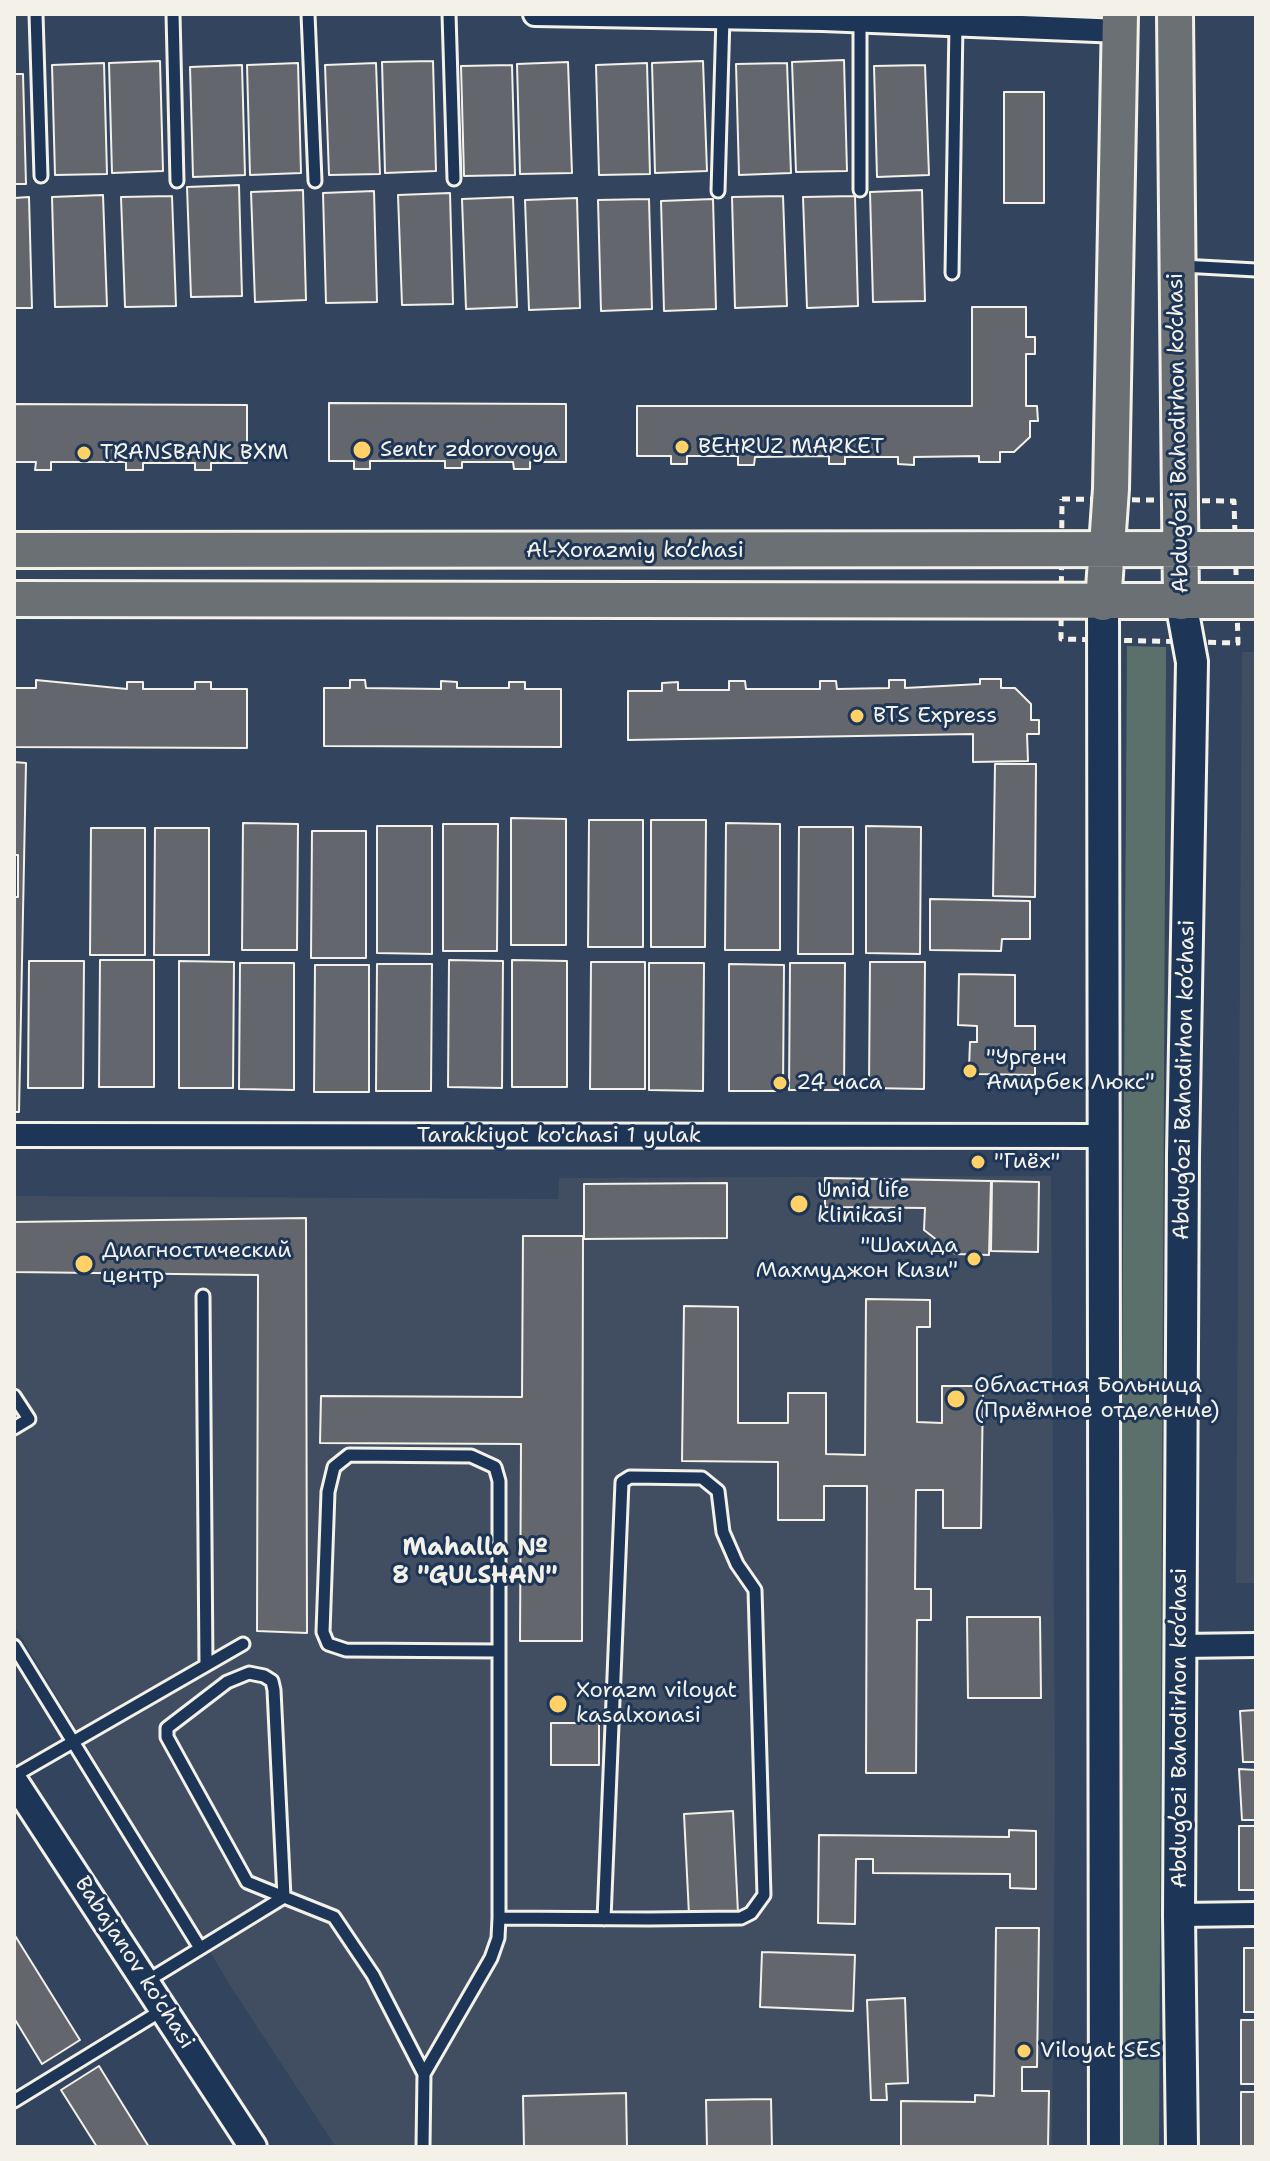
<!DOCTYPE html>
<meta charset="utf-8">
<style>
body{margin:0}
#map{position:relative;width:1270px;height:2161px;overflow:hidden;background:#32445e;font-family:"Shantell Sans",sans-serif}
canvas{display:block}
.frame{position:absolute;inset:0;border:16px solid #f4f1e8;pointer-events:none}
</style>
<div id="map">
<canvas width="1270" height="2161"></canvas>
<div class="frame"></div>
</div>
<script>
const ctx = document.querySelector('canvas').getContext('2d');
ctx.lineJoin = 'round';
function paint(path, color) { ctx.fillStyle = color; ctx.fill(path, 'evenodd'); }
const toPath = rows => new Path2D(rows.map(r => 'M' + r).join(''));
function strokePath(path, color, width, dash) { ctx.strokeStyle = color; ctx.lineWidth = width; ctx.lineCap = dash ? 'butt' : 'round'; ctx.setLineDash(dash || []); ctx.stroke(path); }
function drawText(font, color, halo, rows, align = 'center') {
  ctx.font = font + ' "Shantell Sans",sans-serif'; ctx.lineWidth = 6; ctx.setLineDash([]); ctx.textBaseline = 'middle'; ctx.strokeStyle = halo; ctx.fillStyle = color; for (const [text, x, y, turn = 0] of rows) {
    ctx.save(); ctx.translate(x, y); ctx.rotate((+turn || 0) * Math.PI / 180); ctx.textAlign = isNaN(turn) ? turn : align; if (halo) ctx.strokeText(text, 0, 0); ctx.fillText(text, 0, 0); ctx.restore();
  }
}
paint(toPath([
 [1242,652,1256,652,1256,1583,1236,1583],
 [1051,1176,1055,1784,1052,2147,336,2147,231,1987,14,1625,14,1196,558,1199,559,1178]
]), '#414e62');
paint(toPath([
 [1127,646,1166,647,1159,2147,1117,2147]
]), '#5c706b');
const building = toPath([
 [844,60,847,171,796,172,792,62,844,60],
 [160,61,163,171,112,173,109,63,160,61],
 [433,61,436,171,385,173,382,62,433,61],
 [703,61,707,171,655,173,652,63,703,61],
 [568,62,572,173,520,174,517,64,568,62],
 [104,63,107,174,55,175,52,65,104,63],
 [298,63,301,173,250,175,247,65,298,63],
 [376,63,380,174,329,175,325,65,376,63],
 [647,63,650,174,599,175,596,65,647,63],
 [787,63,791,173,739,175,736,64,787,63],
 [242,65,245,175,193,177,190,67,242,65],
 [512,65,515,175,464,176,461,66,512,65],
 [925,65,929,175,877,177,874,66,925,65],
 [14,74,23,74,26,184,14,184,14,74],
 [1004,92,1044,92,1044,203,1004,203,1004,92],
 [239,185,242,296,191,297,187,187,239,185],
 [303,190,306,300,255,302,251,192,303,190],
 [922,190,925,301,873,302,870,192,922,190],
 [374,191,377,302,326,303,323,193,374,191],
 [450,193,453,304,402,305,398,195,450,193],
 [103,195,107,306,55,307,52,197,103,195],
 [172,196,176,306,125,307,121,197,172,196],
 [783,196,787,306,735,308,732,197,783,196],
 [855,196,858,306,807,308,803,197,855,196],
 [29,197,32,308,14,308,14,198,29,197],
 [513,197,517,307,466,309,462,199,513,197],
 [577,198,580,308,529,310,525,200,577,198],
 [649,199,652,309,601,311,598,200,649,199],
 [713,199,716,309,664,311,661,201,713,199],
 [972,307,1026,307,1026,337,1035,337,1035,354,1026,354,1026,406,1037,406,1038,421,1030,421,1030,437,1014,452,1000,452,1000,462,979,462,979,456,914,457,914,465,898,464,898,457,845,457,845,464,829,464,829,456,755,457,754,465,738,465,738,456,687,456,687,464,671,464,671,456,637,456,637,406,972,406,972,307],
 [329,403,566,404,566,462,530,462,530,469,514,469,513,462,462,462,462,468,445,468,445,461,370,461,370,469,354,469,354,461,329,461,329,403],
 [14,404,247,405,247,463,211,463,211,470,195,470,195,463,143,463,143,470,126,470,126,462,51,462,51,470,35,470,36,462,14,462,14,404],
 [980,679,1001,679,1001,688,1015,688,1031,704,1031,720,1039,720,1039,734,1027,734,1028,761,973,762,973,734,628,740,628,691,662,691,662,683,678,682,678,690,729,690,729,681,745,681,746,689,820,689,820,681,836,681,837,689,889,688,889,680,905,680,905,688,980,684,980,679],
 [36,680,127,689,127,682,143,682,143,689,195,689,195,682,211,682,211,689,247,689,247,748,14,747,14,688,36,688,36,680],
 [350,680,365,680,366,688,441,689,441,681,457,682,457,688,509,688,509,682,525,682,525,689,561,689,561,747,324,746,324,688,350,688,350,680],
 [14,762,26,763,19,1112,14,1112,14,762],
 [995,764,1036,764,1035,897,993,896,995,764],
 [511,818,566,819,566,945,511,945,511,818],
 [589,820,643,820,643,947,588,947,589,820],
 [651,820,706,820,705,947,651,947,651,820],
 [243,823,298,824,297,950,242,950,243,823],
 [726,823,780,824,780,950,725,950,726,823],
 [443,824,498,824,497,951,443,951,443,824],
 [377,826,432,826,432,954,377,953,377,826],
 [866,826,921,827,920,954,866,953,866,826],
 [799,827,853,827,853,954,798,954,799,827],
 [91,828,145,828,145,955,90,955,91,828],
 [155,828,209,828,209,955,154,955,155,828],
 [312,831,366,831,366,958,311,958,312,831],
 [14,855,18,855,18,897,14,897,14,855],
 [930,899,1030,901,1030,939,1002,939,1001,951,930,950,930,899],
 [100,960,154,960,154,1087,99,1087,100,960],
 [449,960,503,961,502,1088,448,1087,449,960],
 [512,960,567,961,567,1087,512,1087,512,960],
 [29,961,84,961,83,1088,28,1088,29,961],
 [179,961,234,962,233,1088,179,1088,179,961],
 [591,962,645,962,645,1089,590,1089,591,962],
 [870,962,925,962,924,1089,869,1088,870,962],
 [240,963,294,963,294,1090,239,1089,240,963],
 [649,963,704,963,703,1091,649,1090,649,963],
 [790,963,845,963,844,1090,789,1090,790,963],
 [377,964,432,964,431,1091,376,1091,377,964],
 [729,964,784,965,783,1091,729,1091,729,964],
 [315,965,369,965,369,1092,314,1092,315,965],
 [959,974,1015,975,1015,1026,1035,1026,1035,1075,976,1074,976,1068,969,1068,970,1042,977,1042,977,1026,958,1025,959,974],
 [825,1178,991,1181,989,1255,955,1254,924,1230,925,1208,825,1207,825,1178],
 [992,1181,1039,1182,1038,1252,991,1251,992,1181],
 [727,1183,727,1238,584,1239,584,1184,727,1183],
 [306,1218,307,1633,257,1631,258,1275,14,1272,14,1222,306,1218],
 [523,1236,583,1236,582,1641,520,1641,521,1444,320,1443,321,1396,522,1397,523,1236],
 [866,1299,930,1300,930,1327,917,1327,917,1422,942,1423,942,1386,983,1386,981,1528,943,1528,943,1490,916,1490,915,1589,931,1589,931,1620,917,1620,916,1773,866,1773,867,1486,824,1486,824,1520,778,1520,778,1462,682,1461,684,1306,738,1307,738,1423,788,1423,788,1393,826,1393,826,1454,865,1455,866,1299],
 [967,1617,1040,1617,1041,1698,968,1698,967,1617],
 [1256,1710,1256,1762,1243,1762,1240,1711,1256,1710],
 [551,1723,599,1723,599,1765,551,1765,551,1723],
 [1239,1769,1256,1770,1256,1820,1242,1820,1239,1769],
 [733,1811,738,1913,689,1915,684,1814,733,1811],
 [1239,1826,1256,1826,1256,1890,1239,1890,1239,1826],
 [1009,1830,1036,1831,1036,1889,1010,1888,1010,1874,873,1873,873,1859,856,1859,855,1924,818,1923,819,1835,1009,1837,1009,1830],
 [996,1928,1039,1928,1037,2067,1022,2067,1022,2091,1049,2091,1048,2147,901,2147,901,2101,975,2102,975,2095,994,2096,996,1928],
 [14,1934,80,2040,42,2064,14,2018,14,1934],
 [1244,1948,1256,1948,1256,2012,1244,2012,1244,1948],
 [762,1952,855,1955,853,2011,760,2007,762,1952],
 [905,1998,908,2083,886,2084,887,2100,871,2100,867,2000,905,1998],
 [1241,2020,1256,2020,1256,2084,1241,2084,1241,2020],
 [99,2066,149,2147,97,2147,61,2090,99,2066],
 [1241,2092,1256,2092,1256,2147,1241,2147,1241,2092],
 [626,2093,627,2147,524,2147,523,2096,626,2093],
 [771,2099,772,2147,707,2147,706,2100,771,2099]
]);
paint(building, '#63666d');
strokePath(building, '#f4f1e8', 2);
const service = toPath([
 [36,14,41,176],
 [173,14,177,181],
 [308,14,315,181],
 [449,14,454,179],
 [860,190,860,20],
 [718,191,723,17],
 [1182,266,1256,270],
 [952,273,956,24],
 [203,1296,206,1665],
 [14,1396,29,1419,14,1428],
 [14,1646,200,1948],
 [14,1776,243,1644],
 [499,1918,649,1919,741,1918,751,1913,764,1895,755,1590,737,1564,723,1532,718,1491,702,1478,630,1477,622,1482,604,1919],
 [147,1981,284,1897,274,1690,272,1681,264,1676,249,1673,227,1682,167,1728,167,1737,247,1882,284,1897,334,1917,373,1975,424,2074],
 [14,2101,164,2009],
 [423,2147,424,2074,491,1958,498,1938,499,1918,499,1481,495,1467,471,1456,349,1455,334,1467,328,1492,323,1632,328,1644,346,1650,499,1651]
]);
const minor = toPath([
 [535,14,823,19,1121,31],
 [14,1135,1105,1136],
 [1180,1646,1256,1645],
 [1179,1915,1256,1914]
]);
const tertiary = toPath([
 [14,1781,253,2147]
]);
const secondary = toPath([
 [1181,602,1192,662,1183,1155,1179,1915,1182,2147],
 [1103,603,1105,2147]
]);
const primary = toPath([
 [1175,14,1181,602],
 [14,550,1256,549],
 [14,599,1256,601],
 [1103,603,1111,489,1120,14]
]);
strokePath(service, '#f4f1e8', 17);
strokePath(minor, '#f4f1e8', 28);
strokePath(tertiary, '#f4f1e8', 32);
strokePath(secondary, '#f4f1e8', 36);
strokePath(primary, '#f4f1e8', 40);
strokePath(toPath([
 [1062,499,1234,501,1238,643,1061,639,1062,499]
]), '#f4f1e8', 5, [8, 6]);
strokePath(service, '#1d3557', 11);
strokePath(minor, '#1d3557', 22);
strokePath(tertiary, '#1d3557', 26);
strokePath(secondary, '#1d3557', 30);
strokePath(primary, '#6a7074', 34);
for (const [x, y, r, color] of [
 [682,447,8,"#ffd166"],
 [362,450,10,"#ffd166"],
 [84,453,8,"#ffd166"],
 [857,716,8,"#ffd166"],
 [970,1071,8,"#ffd166"],
 [780,1083,8,"#ffd166"],
 [978,1162,8,"#ffd166"],
 [799,1204,10,"#ffd166"],
 [974,1259,8,"#ffd166"],
 [84,1264,10,"#ffd166"],
 [956,1399,10,"#ffd166"],
 [558,1704,10,"#ffd166"],
 [1024,2051,8,"#ffd166"]
]) { const dot = new Path2D(); dot.arc(x, y, r, 0, 2 * Math.PI); ctx.fillStyle = color; ctx.fill(dot); strokePath(dot, '#1d3557', 3); }
drawText('22px', '#f4f1e8', '#1d3557', [
 ["Abdug’ozi Bahodirhon ko’chasi",1179,433,-91],
 ["Al-Xorazmiy ko’chasi",635,551],
 ["Abdug’ozi Bahodirhon ko’chasi",1185,1080,-89],
 ["Tarakkiyot ko'chasi 1 yulak",559,1136],
 ["Abdug’ozi Bahodirhon ko’chasi",1180,1728,-90],
 ["Babajanov ko'chasi",134,1963,57]
]);
drawText('22px', '#f4f1e8', '#1d3557', [
 ["BEHRUZ MARKET",698,447],
 ["Sentr zdorovoya",380,450],
 ["TRANSBANK BXM",100,453],
 ["BTS Express",873,716],
 ["\"Ургенч",986,1058],
 ["Амирбек Люкс\"",986,1083],
 ["24 часа",796,1083],
 ["\"Гиёх\"",994,1162],
 ["Umid life",817,1191],
 ["klinikasi",817,1216],
 ["\"Шахида",958,1246,"right"],
 ["Махмуджон Кизи\"",958,1271,"right"],
 ["Диагностический",102,1251],
 ["центр",102,1276],
 ["Областная Больница",974,1386],
 ["(Приёмное отделение)",974,1411],
 ["Xorazm viloyat",576,1691],
 ["kasalxonasi",576,1716],
 ["Viloyat SES",1040,2051]
], 'left');
drawText('bold 24px', '#f4f1e8', '#1d3557', [
 ["Mahalla №",475,1549],
 ["8 \"GULSHAN\"",475,1577]
]);
</script>
